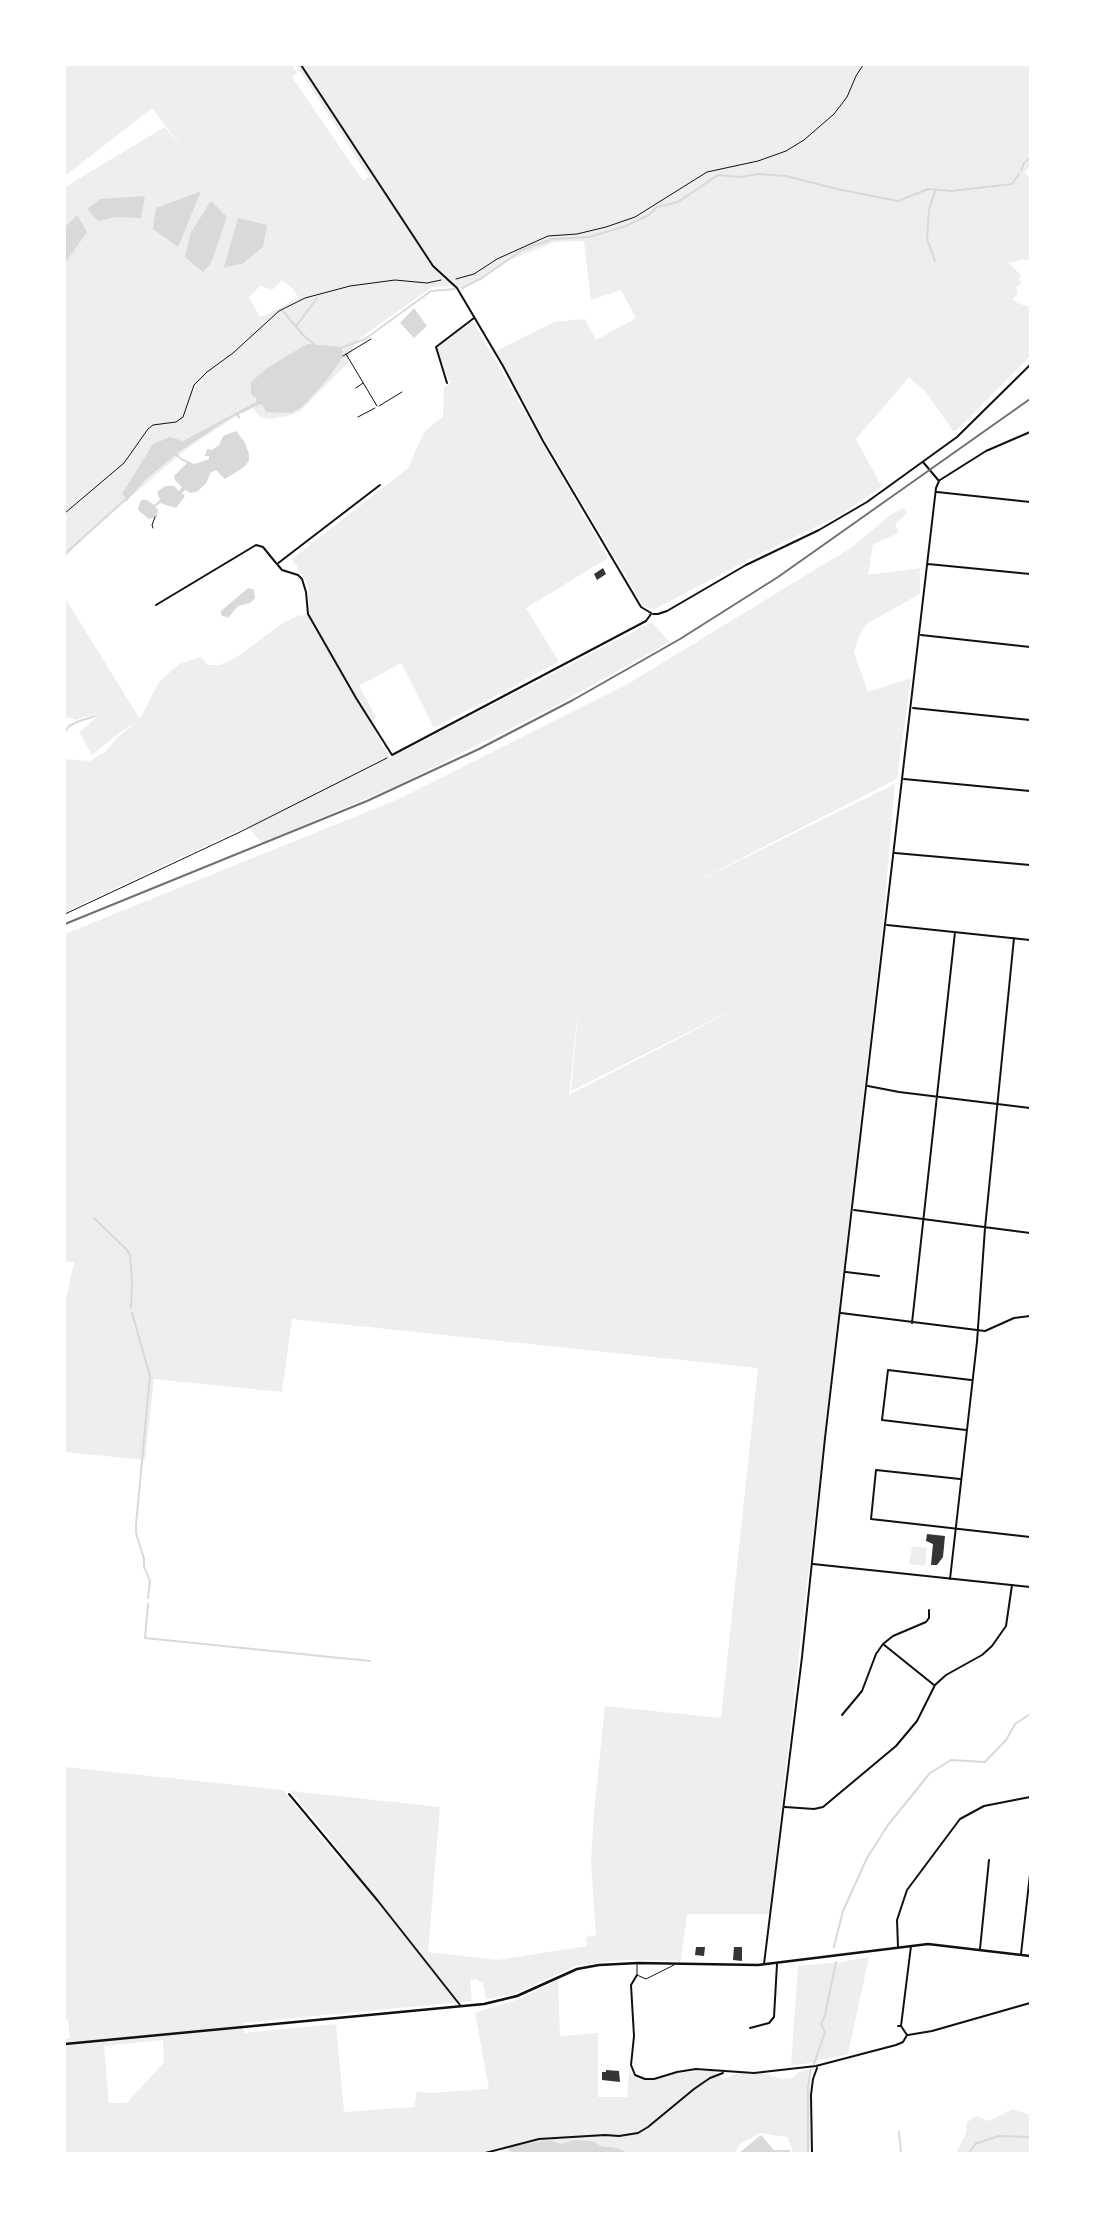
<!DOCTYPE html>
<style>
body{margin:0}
#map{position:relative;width:1095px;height:2218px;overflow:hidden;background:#fff;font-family:"Asap Condensed",sans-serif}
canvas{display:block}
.frame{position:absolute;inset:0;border:66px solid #fff;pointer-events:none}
</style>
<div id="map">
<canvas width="1095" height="2218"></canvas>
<div class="frame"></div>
</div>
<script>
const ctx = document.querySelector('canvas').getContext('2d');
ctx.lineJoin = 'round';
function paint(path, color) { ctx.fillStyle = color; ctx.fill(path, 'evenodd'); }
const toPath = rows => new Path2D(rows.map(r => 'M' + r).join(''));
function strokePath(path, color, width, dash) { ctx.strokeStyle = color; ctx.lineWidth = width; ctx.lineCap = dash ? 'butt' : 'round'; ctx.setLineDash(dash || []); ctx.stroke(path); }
paint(toPath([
 [65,65,292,65,297,73,292,77,363,181,369,177,296,65,1030,65,1030,166,1025,173,1030,179,1030,260,1020,260,1009,263,1021,275,1019,279,1022,283,1016,287,1018,294,1013,299,1017,303,1030,307,1030,356,957,430,953,431,925,391,909,377,856,439,882,487,840,515,748,560,655,609,644,607,544,438,496,351,554,322,585,319,596,340,636,318,621,290,591,300,584,241,555,242,510,260,463,289,452,286,432,287,356,341,347,364,300,411,288,416,269,419,259,416,253,408,240,414,189,447,95,527,65,557,65,187,165,127,191,160,152,108,65,176],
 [282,280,294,290,298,297,271,313,260,317,249,297,260,286,272,290],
 [470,322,474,323,608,558,526,608,559,662,434,728,401,663,359,686,376,717,371,724,390,758,652,622,669,642,557,705,400,784,261,843,248,826,65,912,65,759,90,761,105,752,117,738,135,723,119,733,92,755,79,732,97,717,95,714,76,720,67,717,65,722,65,598,140,719,159,682,179,664,201,657,208,665,220,665,237,657,283,623,299,615,303,616,309,611,308,584,292,559,408,468,424,432,443,416,444,388,451,382,448,379,437,348],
 [903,508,907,513,895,524,898,531,897,534,873,544,868,575,920,568,920,594,866,624,858,639,854,653,868,692,911,678,897,779,677,891,895,784,882,934,769,1914,687,1914,681,1961,626,1960,578,1965,511,1995,486,1999,483,1982,479,1982,478,1979,470,1980,472,2001,243,2023,244,2033,336,2024,344,2112,414,2107,417,2091,429,2093,489,2089,475,2013,522,1998,558,1980,560,2036,598,2033,598,2097,627,2097,629,2071,635,2076,649,2080,676,2073,699,2071,714,2071,723,2079,739,2073,761,2073,783,2079,793,2078,798,2072,811,2069,810,2153,792,2153,792,2148,787,2137,760,2133,739,2145,735,2153,628,2153,617,2148,601,2146,593,2141,573,2140,561,2144,550,2140,509,2151,516,2153,500,2153,504,2148,504,2146,481,2153,65,2153,65,2039,70,2038,68,2020,65,2020,65,1767,283,1790,345,1866,350,1863,291,1791,440,1807,428,1952,498,1960,587,1946,586,1937,596,1935,591,1863,594,1812,605,1706,721,1718,758,1368,292,1319,282,1392,154,1379,145,1460,65,1452,65,1304,74,1262,65,1262,65,934,401,798,631,682,852,547,889,516],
 [580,994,571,1091,759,997,569,1095],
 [163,2040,164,2062,127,2103,109,2103,104,2046],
 [912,1546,927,1548,925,1566,909,1564],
 [869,1957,848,2054,804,2064,791,2065,798,1966,841,1962],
 [1013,2109,1030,2115,1030,2153,956,2153,966,2133,967,2122,977,2116,989,2121]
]), '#eee');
paint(toPath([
 [201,191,178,247,153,229,156,208],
 [145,196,141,218,116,217,98,221,87,209,100,199],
 [211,201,227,217,211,263,203,272,185,257,191,232],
 [77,215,87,232,65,263,65,227],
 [238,218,267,225,263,247,242,264,224,267],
 [414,308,427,326,414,338,400,323],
 [307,344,342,347,343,357,326,381,302,407,291,413,266,412,262,404,258,405,239,414,240,418,239,419,236,415,229,419,177,453,181,458,194,464,201,462,209,459,209,456,205,456,207,449,212,450,219,445,223,436,236,431,244,441,249,454,249,461,244,467,225,479,216,470,210,473,207,482,198,491,191,493,185,490,182,493,185,496,176,508,160,503,155,507,158,510,157,517,149,519,138,510,139,504,142,500,147,500,154,505,160,500,157,492,165,486,174,486,179,491,182,487,175,480,174,476,187,463,181,460,175,455,145,480,126,502,125,497,122,494,153,444,170,437,183,441,256,402,256,397,253,397,251,393,251,382,267,368],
 [248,588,254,590,255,598,250,603,238,606,228,618,221,615,221,611],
 [761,2135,774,2150,790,2150,790,2153,739,2153],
 [550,2140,561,2144,573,2140,593,2141,601,2146,617,2148,628,2153,516,2153,509,2151,509,2148,513,2146]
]), '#d9d9d9');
strokePath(toPath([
 [1021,171,1024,163,1030,158],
 [935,191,929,210,927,239,935,261],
 [462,288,482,278,522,250,552,239,589,237,626,226,649,215,657,207,678,202,718,175,740,177,759,174,786,176,837,189,898,201,928,189,951,191,1012,184,1019,174],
 [283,311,303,335,315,345],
 [297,325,317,298],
 [341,348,365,339,431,291,455,289],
 [65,554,126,499],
 [65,732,69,726,77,722,95,716],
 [94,1218,127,1250,130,1255,132,1282,131,1308],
 [132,1313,150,1376,136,1525,136,1533,144,1559,144,1566,150,1581,148,1598],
 [148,1604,145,1638,370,1661],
 [834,1947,843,1911,867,1858,888,1825,930,1773,951,1760,985,1762,1006,1740,1015,1724,1030,1714],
 [814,2064,825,2032,821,2024,825,2015,836,1962],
 [899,2132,901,2153],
 [808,2153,808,2087,811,2069],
 [969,2153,975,2144,999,2136,1030,2137]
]), '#d9d9d9', 2);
paint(toPath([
 [603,568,606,574,597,580,594,574],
 [927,1534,945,1536,943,1557,937,1565,931,1565,933,1544,926,1541],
 [696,1947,705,1947,704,1956,695,1955],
 [734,1947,742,1947,742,1961,733,1960],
 [606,2070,619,2071,620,2082,602,2080,602,2072,606,2072]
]), '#353535');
strokePath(toPath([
 [456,279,474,274,497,259,548,236,577,234,606,227,635,217,707,172,758,161,786,151,804,140,834,114,847,97,856,76,863,65],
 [346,354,377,406],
 [343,356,371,339],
 [356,388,363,383],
 [379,406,402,392],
 [358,417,375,408],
 [65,513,124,463,148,429,153,425,176,422,183,417,194,385,207,372,233,353,279,311,305,298,350,286,395,280,427,283,441,280],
 [153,528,152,525,155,517],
 [65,914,240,832,387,758]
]), '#111', 1);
strokePath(toPath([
 [637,1965,637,1975,646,1979,674,1965]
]), '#111', 1);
strokePath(toPath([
 [301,65,433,266,457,288,503,366,543,441,641,607,651,613],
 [447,383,436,347,474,318],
 [923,462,939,481],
 [940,480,986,451,1030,432],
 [380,485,277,564,282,570,298,575,302,579,306,592,308,614,356,698,392,755,646,621,651,614],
 [937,492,1030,502],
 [928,564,1030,574],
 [156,605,256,545,263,547,276,563],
 [653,614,658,614,667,611,746,565,819,530,867,502,957,437,1030,365],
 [921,635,1030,647],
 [913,708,1030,720],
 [904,779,1030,791],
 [895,853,1030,865],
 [887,925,1030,940],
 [868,1086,899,1092,1030,1108],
 [854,1210,1030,1233],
 [846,1272,879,1276],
 [841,1313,985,1331,1014,1318,1030,1316],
 [912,1323,955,932],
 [966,1430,882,1420,888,1370,971,1380],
 [960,1479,876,1470,871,1519,1030,1537],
 [813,1564,1030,1587],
 [950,1579,977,1342,985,1228,1014,938],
 [883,1644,934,1685],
 [842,1715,862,1691,876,1654,883,1644,893,1636,926,1622,929,1618,929,1610],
 [289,1794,378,1901,460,2005],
 [785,1807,814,1809,823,1807,896,1746,917,1721,935,1685,946,1675,982,1655,992,1646,1006,1626,1012,1585],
 [898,1947,897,1920,907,1890,960,1819,984,1806,1030,1797],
 [980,1949,989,1860],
 [1021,1954,1030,1874],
 [764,1964,802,1657,825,1438,936,488,939,481],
 [637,1975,631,1985,634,2036,631,2065,635,2075,645,2079,654,2079,677,2072,696,2069,754,2073,816,2066,896,2045,903,2042,907,2035,901,2026,898,2026],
 [901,2026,911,1946],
 [750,2028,769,2023,774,2017,777,1964],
 [908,2035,932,2031,1030,2003],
 [485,2153,539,2139,605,2135,619,2136,638,2133,648,2127,694,2089,710,2078,723,2073],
 [812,2153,811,2095,813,2079,817,2068]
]), '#111', 2);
strokePath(toPath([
 [65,2044,484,2004,517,1996,577,1969,599,1965,638,1963,758,1965,928,1944,1030,1956]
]), '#111', 2.5);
strokePath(toPath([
 [65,924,367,801,479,749,573,700,680,639,778,577,1030,399]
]), '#707070', 2);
</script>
